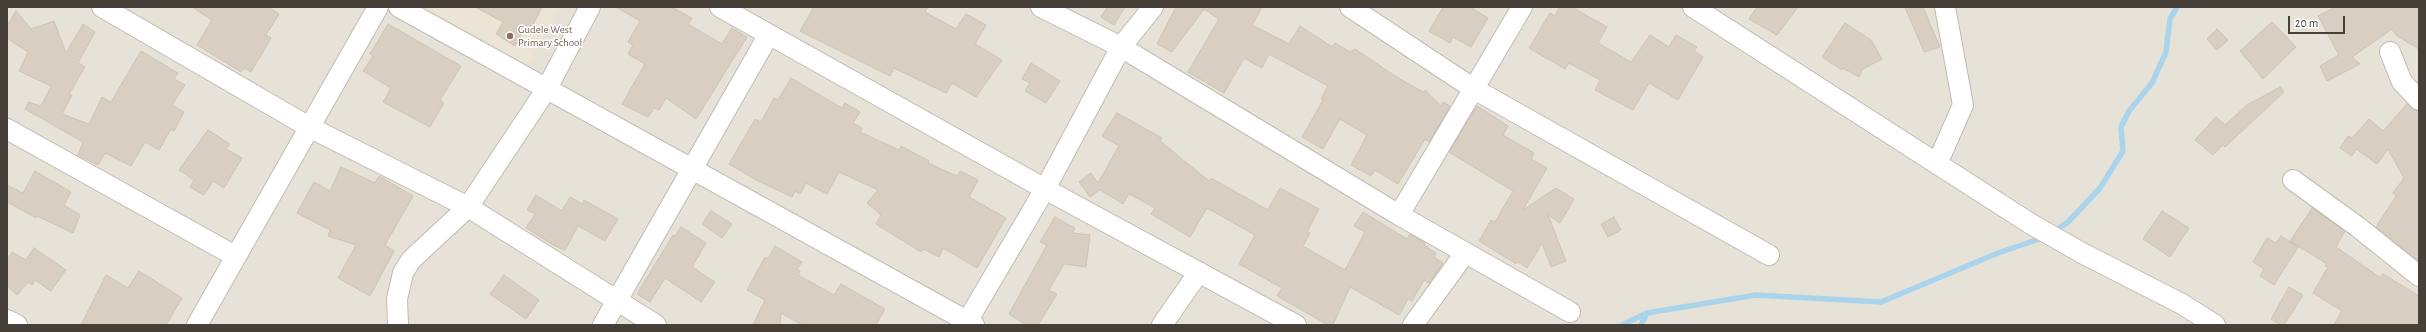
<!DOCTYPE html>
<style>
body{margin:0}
#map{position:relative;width:2426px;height:332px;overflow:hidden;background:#f4f0e9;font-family:"Alegreya Sans",sans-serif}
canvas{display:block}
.frame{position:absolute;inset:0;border:8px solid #474038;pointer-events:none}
.scale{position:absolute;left:2288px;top:16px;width:57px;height:18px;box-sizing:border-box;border:2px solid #474038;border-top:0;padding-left:5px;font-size:12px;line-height:14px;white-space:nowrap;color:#474038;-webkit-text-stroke:3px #fff;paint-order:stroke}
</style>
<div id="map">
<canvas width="2426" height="332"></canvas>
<div class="frame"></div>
<div class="scale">20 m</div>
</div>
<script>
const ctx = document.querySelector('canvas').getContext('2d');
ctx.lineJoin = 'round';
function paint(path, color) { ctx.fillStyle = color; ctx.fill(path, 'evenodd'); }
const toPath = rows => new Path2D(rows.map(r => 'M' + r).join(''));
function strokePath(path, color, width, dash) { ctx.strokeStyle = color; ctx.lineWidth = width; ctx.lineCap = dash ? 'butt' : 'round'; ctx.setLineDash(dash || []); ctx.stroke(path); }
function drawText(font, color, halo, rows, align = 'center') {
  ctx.font = font + ' "Alegreya Sans",sans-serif'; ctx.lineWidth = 3; ctx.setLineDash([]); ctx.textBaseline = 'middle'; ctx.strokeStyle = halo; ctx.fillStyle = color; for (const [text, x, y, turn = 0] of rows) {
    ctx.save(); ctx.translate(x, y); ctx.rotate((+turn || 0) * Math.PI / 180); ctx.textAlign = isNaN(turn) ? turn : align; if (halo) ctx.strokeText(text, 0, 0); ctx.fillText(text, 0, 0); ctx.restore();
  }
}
paint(toPath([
 [7,7,2419,7,2419,325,7,325]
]), '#e7e2d8');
paint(toPath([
 [425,7,560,7,528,65]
]), '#ece4d4');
strokePath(toPath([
 [2054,232,2069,221,2100,188,2123,151,2121,127,2129,111,2152,83,2166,52,2170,19,2177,7],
 [1622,325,1647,313,1756,295,1881,302,1998,253,2045,237],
 [1641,325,1647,313]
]), '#a9d4ec', 5.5);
const building = toPath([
 [192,7,268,7,279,14,266,35,271,38,251,72,244,68,241,72,197,45,212,20,192,7],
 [475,7,542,7,529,33,524,30,515,46,496,34,503,22,475,7],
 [616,7,671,7,692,18,688,24,722,44,732,28,747,37,696,119,666,98,659,110,654,108,648,117,622,104,645,64,628,54,633,45,628,42,640,21,616,7],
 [814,7,928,7,925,12,956,29,966,14,986,25,975,44,1002,60,976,97,952,83,946,93,894,68,890,76,800,31,814,7],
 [1107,7,1125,7,1114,25,1101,17,1107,7],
 [1176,7,1262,7,1252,25,1289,44,1300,26,1332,47,1335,43,1350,52,1355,49,1398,78,1423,92,1425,90,1441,106,1443,102,1450,106,1429,142,1425,139,1398,184,1375,170,1371,176,1351,165,1367,135,1340,119,1323,149,1302,137,1323,100,1321,99,1328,86,1269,54,1262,68,1244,58,1224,93,1188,72,1219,19,1204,9,1172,52,1157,44,1176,7],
 [1443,7,1470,7,1488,18,1471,47,1453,37,1450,43,1429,31,1443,7],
 [1560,7,1572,7,1607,27,1598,43,1631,62,1650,35,1669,47,1676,35,1697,47,1694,51,1703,57,1678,100,1649,83,1633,110,1595,90,1600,80,1569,63,1565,69,1529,48,1550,13,1555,16,1560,7],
 [1757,7,1798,7,1777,35,1749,19,1757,7],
 [1905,7,1923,7,1940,47,1924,52,1905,7],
 [2336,7,2419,7,2419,49,2397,36,2392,29,2352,57,2360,64,2327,81,2320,66,2339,55,2318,16,2336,7],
 [16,11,31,29,54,21,66,53,83,24,95,32,78,63,85,67,69,94,72,95,62,114,89,124,102,97,111,102,141,51,178,73,174,79,185,85,172,105,184,112,174,131,171,129,159,150,145,142,131,166,105,153,98,165,78,155,83,142,25,109,29,102,41,106,51,86,19,71,28,52,7,38,7,26,16,11],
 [2272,22,2296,47,2263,79,2240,51,2272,22],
 [1845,23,1871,40,1882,59,1863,69,1859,77,1843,68,1842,70,1822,57,1845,23],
 [388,24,461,66,440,100,444,103,430,127,383,102,391,88,363,71,373,56,370,54,388,24],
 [2217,29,2228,40,2217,50,2207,39,2217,29],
 [1031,63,1060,81,1046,103,1025,91,1030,83,1022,79,1031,63],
 [791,78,842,108,845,103,860,112,853,123,862,128,860,132,899,150,901,146,929,161,928,163,957,176,960,171,978,180,969,197,1006,218,977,268,943,248,939,257,923,249,921,252,876,224,881,215,867,203,878,190,839,172,827,194,806,183,800,194,795,191,792,197,756,180,729,164,755,119,761,122,774,98,778,100,791,78],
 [2280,87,2284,92,2225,147,2223,145,2213,155,2195,140,2216,117,2225,125,2247,105,2280,87],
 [2407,104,2419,111,2419,261,2376,227,2396,196,2393,193,2404,178,2388,149,2377,164,2356,149,2352,156,2340,148,2348,136,2352,138,2369,119,2383,131,2407,104],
 [1477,106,1508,126,1503,135,1534,153,1531,159,1547,168,1523,210,1556,188,1574,199,1560,223,1548,215,1566,261,1551,267,1542,243,1527,268,1518,262,1516,264,1479,241,1491,220,1495,222,1513,191,1449,152,1477,106],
 [1117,113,1162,138,1160,141,1209,181,1211,178,1268,210,1280,188,1319,209,1307,232,1310,233,1303,246,1345,270,1365,232,1354,226,1363,212,1407,239,1410,234,1425,243,1424,245,1436,253,1434,257,1443,263,1429,283,1424,280,1412,301,1408,299,1399,315,1350,287,1333,325,1328,325,1277,296,1282,288,1239,264,1255,235,1207,208,1190,237,1151,214,1155,208,1129,194,1123,204,1100,190,1090,197,1079,182,1091,173,1098,183,1119,146,1102,136,1117,113],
 [208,130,230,144,226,149,242,158,224,188,213,181,204,195,190,187,194,180,179,170,208,130],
 [341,167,375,183,379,176,413,196,385,245,394,251,370,296,338,278,356,245,328,236,330,230,297,213,314,182,330,191,341,167],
 [35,171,71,192,64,205,80,215,73,233,37,216,36,218,7,202,7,185,23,193,35,171],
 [536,195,562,211,570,197,582,204,584,200,618,219,605,241,578,226,565,250,555,246,526,228,535,214,527,210,536,195],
 [2312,208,2345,231,2336,247,2381,278,2383,274,2419,296,2419,320,2416,325,2334,325,2342,311,2313,293,2328,267,2325,266,2327,264,2290,241,2312,208],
 [711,211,732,224,722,238,702,224,711,211],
 [2162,211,2189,228,2170,257,2143,239,2162,211],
 [1055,217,1075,228,1072,233,1090,235,1086,267,1064,264,1049,290,1057,294,1038,325,1026,325,1009,314,1047,245,1040,242,1055,217],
 [1614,217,1621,230,1608,237,1601,224,1614,217],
 [681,227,706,243,692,267,715,282,701,302,665,278,650,302,637,294,673,235,675,236,681,227],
 [2281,236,2298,247,2274,285,2260,276,2264,269,2253,262,2267,238,2276,243,2281,236],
 [775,246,802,262,797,269,800,271,798,275,834,295,841,284,885,309,876,325,802,325,781,313,780,325,753,325,765,300,747,290,765,257,768,259,775,246],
 [34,248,66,270,51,291,35,280,32,285,28,282,17,295,7,286,7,261,12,252,26,260,34,248],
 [139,271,182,298,166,325,81,325,106,275,128,288,139,271],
 [504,275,539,300,526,319,490,294,504,275],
 [2289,287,2303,295,2284,325,2281,325,2271,319,2289,287]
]);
paint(building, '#d8cec2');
strokePath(building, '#cfc3b3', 1);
const minor = toPath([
 [102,7,309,127,468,207,656,325],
 [399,7,974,325],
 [720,7,1045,189,1296,325],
 [1041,7,1121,47,1399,215,1570,312],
 [1350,7,1474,89,1769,255],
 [1693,7,2031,224,2082,253,2182,304,2215,325],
 [2390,52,2402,82,2419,100],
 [7,129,235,256],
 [1937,164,1963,105,1945,7],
 [2293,180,2358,227,2419,276],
 [1399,215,1522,7],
 [7,320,17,325],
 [197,325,378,7],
 [398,325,397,299,403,273,411,260,468,207,546,90,590,7],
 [603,325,768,36],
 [965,325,1045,189,1121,47,1153,7],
 [1162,325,1199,272],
 [1413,325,1465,253]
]);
strokePath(minor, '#c2baaf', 22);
strokePath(minor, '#fff', 20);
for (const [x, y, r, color] of [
 [510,36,4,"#8d6e63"]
]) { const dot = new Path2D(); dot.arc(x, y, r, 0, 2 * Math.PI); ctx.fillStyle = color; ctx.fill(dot); strokePath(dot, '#fff', 1.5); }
drawText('11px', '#785e54', '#fff', [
 ["Gudele West",518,30],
 ["Primary School",518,43]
], 'left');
</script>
